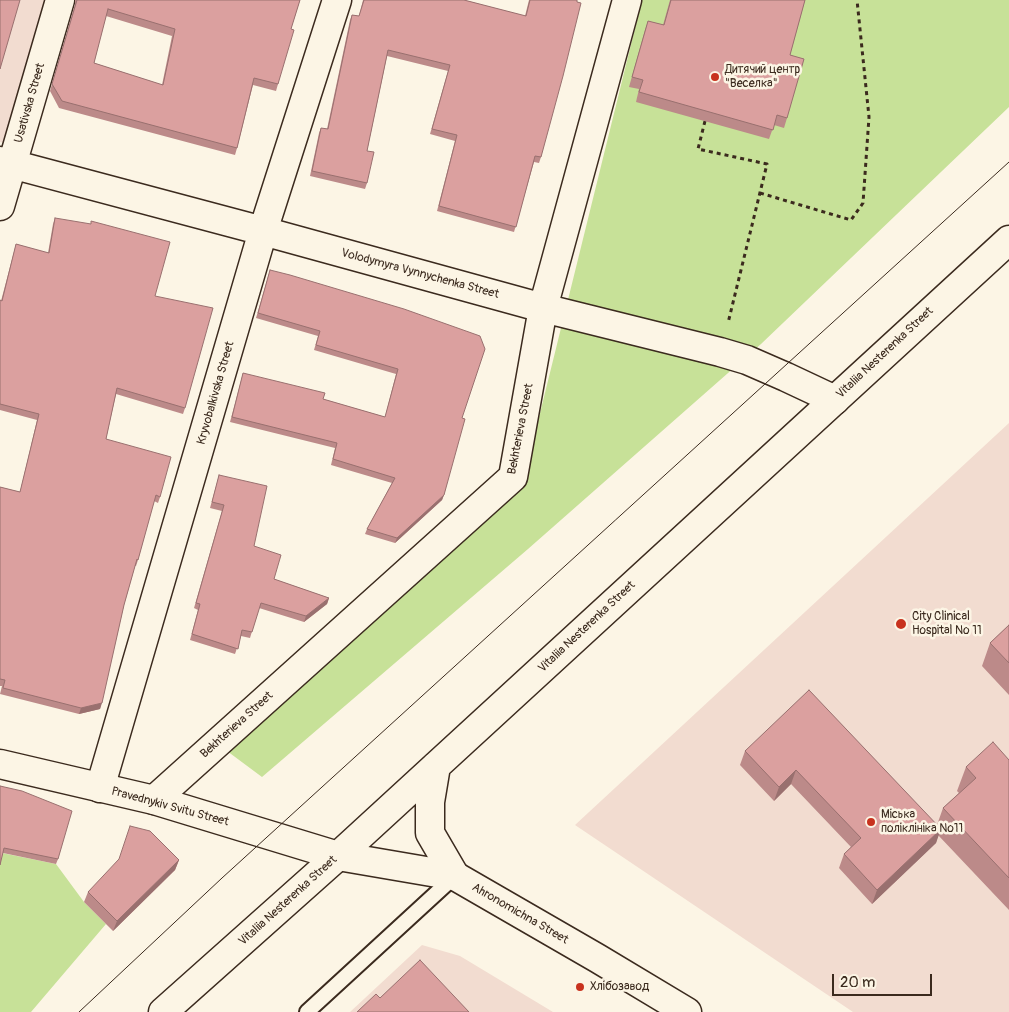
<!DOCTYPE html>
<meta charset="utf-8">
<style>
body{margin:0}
#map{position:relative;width:1009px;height:1012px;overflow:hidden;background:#fcf5e5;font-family:Pangolin,sans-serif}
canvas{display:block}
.scale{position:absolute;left:832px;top:974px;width:100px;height:22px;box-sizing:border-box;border:2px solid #3b2a1e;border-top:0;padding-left:6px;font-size:15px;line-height:18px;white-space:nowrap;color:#3b2a1e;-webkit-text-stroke:4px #fcf5e5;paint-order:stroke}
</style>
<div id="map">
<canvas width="1009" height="1012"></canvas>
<div class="scale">20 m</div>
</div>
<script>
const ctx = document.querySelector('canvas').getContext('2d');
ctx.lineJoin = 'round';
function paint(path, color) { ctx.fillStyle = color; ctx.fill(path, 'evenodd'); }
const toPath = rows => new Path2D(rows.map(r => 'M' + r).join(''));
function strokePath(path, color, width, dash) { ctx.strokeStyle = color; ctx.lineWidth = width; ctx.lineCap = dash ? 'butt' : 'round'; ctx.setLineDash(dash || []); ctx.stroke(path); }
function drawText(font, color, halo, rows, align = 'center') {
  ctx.font = font + ' Pangolin,sans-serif'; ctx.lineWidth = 5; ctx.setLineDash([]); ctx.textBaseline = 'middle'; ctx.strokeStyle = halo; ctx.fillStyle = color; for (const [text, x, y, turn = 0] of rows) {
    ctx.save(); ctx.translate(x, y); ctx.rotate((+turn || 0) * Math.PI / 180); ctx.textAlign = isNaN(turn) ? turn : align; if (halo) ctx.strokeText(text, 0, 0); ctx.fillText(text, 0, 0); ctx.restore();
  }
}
paint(toPath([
 [0,0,49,0,4,143,0,142],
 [1009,423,1009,1012,853,1012,575,825],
 [422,945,460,956,553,1012,350,1012]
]), '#f2dcd0');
paint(toPath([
 [642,0,1009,0,1009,107,761,344,528,549,262,777,227,751,523,482],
 [2,853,56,864,84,902,106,924,31,1012,0,1012,0,863]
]), '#c7e198');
const service = toPath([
 [307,1012,455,876]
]);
const minor = toPath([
 [0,161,263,231,543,308,720,352,747,360,786,377,835,400],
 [0,206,60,0],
 [100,788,263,231,337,0],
 [154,800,513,477,543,308,627,0]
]);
const tertiary = toPath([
 [338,856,455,876,597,958,687,1012]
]);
const secondary = toPath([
 [0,764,154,800,338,856],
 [436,766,430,802,430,833,455,876],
 [163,1012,338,856,1009,240]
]);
strokePath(service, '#3b2a1e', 18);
strokePath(minor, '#3b2a1e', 31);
strokePath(tertiary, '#3b2a1e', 31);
strokePath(secondary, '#3b2a1e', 31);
strokePath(toPath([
 [705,121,698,149,767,164,728,323],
 [760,193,851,220,863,203,869,117,857,0]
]), '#3b2a1e', 3, [4, 4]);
strokePath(service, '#fcf5e5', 14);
strokePath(minor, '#fcf5e5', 28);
strokePath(tertiary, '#fcf5e5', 28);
strokePath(secondary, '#fcf5e5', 28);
strokePath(toPath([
 [79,1012,222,878,1009,162]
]), '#3b2a1e', 1);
paint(toPath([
 [75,0,300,0,291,29,278,84,276,91,253,85,237,148,235,155,59,108,50,91,75,4],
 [106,16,172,36,162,85,94,63],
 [363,0,464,0,525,16,529,0,577,0,541,157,539,163,534,162,514,232,437,211,455,141,430,134,448,71,387,56,367,151,367,183,365,189,310,176,319,133,321,128,327,129,350,20,352,15,359,16],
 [670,0,805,0,790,55,787,118,784,128,774,125,769,139,636,102,639,89,629,87,645,30,648,21,663,25],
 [55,218,155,296,185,408,183,414,116,394,106,439,160,497,158,503,154,501,138,560,136,566,135,566,124,605,100,709,79,714,0,694,2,686,0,686,0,487,20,492,37,420,0,410,0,300,1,301,16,244,48,253,53,224],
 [270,270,462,418,444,495,442,500,395,543,365,534,367,529,392,483,331,465,335,448,230,422,243,373,323,399,385,417,396,374,314,350,318,336,256,318],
 [219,475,254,546,274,579,329,598,327,604,304,622,259,608,250,638,241,636,235,654,190,640,198,610,194,608,222,511,210,508],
 [1009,625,1009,695,982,666,990,643],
 [745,751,937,825,943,808,959,793,957,791,966,767,1009,760,1009,910,938,835,936,843,872,904,839,868,844,854,851,847,791,784,774,801,740,765],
 [0,786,58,859,56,864,3,853],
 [179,860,175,870,113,931,84,902,88,892]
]), '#bc8a89');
paint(toPath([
 [444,495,442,500,395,543,397,538],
 [329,598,327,604,304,622,306,616],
 [102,703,100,709,79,714,81,708],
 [796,770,791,784,774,801,779,787],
 [941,829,936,843,872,904,877,890],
 [179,860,175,870,113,931,117,921]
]), '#99706f');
const building = toPath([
 [0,0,20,0,0,69,0,0],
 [77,0,300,0,291,29,294,30,278,84,254,78,237,148,62,101,52,84,77,0],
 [108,9,175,29,163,85,94,63,108,9],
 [364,0,464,0,526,16,530,0,577,0,577,2,581,3,563,76,541,157,535,156,516,227,439,206,457,135,432,129,450,65,388,50,367,151,374,152,367,183,312,171,321,128,328,129,352,15,359,16,364,0],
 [671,0,805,0,790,55,804,59,787,118,777,115,773,130,639,92,643,80,632,77,648,21,664,25,671,0],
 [55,218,91,224,91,221,170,242,155,296,213,308,185,408,117,388,106,439,171,457,160,497,156,495,138,560,137,559,124,605,102,703,81,708,3,688,5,680,0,679,0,487,20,492,39,414,0,404,0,300,2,301,16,244,49,253,55,218],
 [270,270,290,275,404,309,480,336,485,349,462,418,465,419,444,495,397,538,367,529,395,478,333,459,337,443,232,417,243,373,325,393,323,399,385,417,398,369,316,345,320,331,258,313,270,270],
 [219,475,267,486,254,546,281,555,274,579,329,598,306,616,261,603,252,632,242,630,238,649,192,634,200,604,196,603,224,505,212,502,219,475],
 [1009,625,1009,663,990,643,1009,625],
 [809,690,941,829,877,890,844,854,861,838,796,770,779,787,745,751,809,690],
 [993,742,1009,760,1009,878,943,808,976,778,966,767,993,742],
 [0,786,22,791,72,811,58,859,4,848,0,865,0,786],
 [130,826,150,831,179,860,117,921,88,892,119,859,130,826],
 [420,960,469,1012,357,1012,376,994,380,998,420,960]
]);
paint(building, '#dba09f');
strokePath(building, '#99706f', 1);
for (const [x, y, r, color] of [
 [715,77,5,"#c8321e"],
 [901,624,6,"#c8321e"],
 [871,822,5,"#c8321e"],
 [580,987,5,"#c8321e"]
]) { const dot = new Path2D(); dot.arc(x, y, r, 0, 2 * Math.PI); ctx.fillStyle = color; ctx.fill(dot); strokePath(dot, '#fcf5e5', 2); }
drawText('12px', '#3b2a1e', '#fcf5e5', [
 ["Дитячий центр",725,70],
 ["\"Веселка\"",725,84],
 ["City Clinical",912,617],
 ["Hospital № 11",912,631],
 ["Міська",881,815],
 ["поліклініка №11",881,829],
 ["Хлібозавод",590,987]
], 'left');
drawText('12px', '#3b2a1e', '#fcf5e5', [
 ["Usativska Street",30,103,-74],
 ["Volodymyra Vynnychenka Street",420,274,15],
 ["Vitaliia Nesterenka Street",885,353,-43],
 ["Kryvobalkivska Street",216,393,-74],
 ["Bekhterieva Street",521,429,-79],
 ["Vitaliia Nesterenka Street",587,627,-43],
 ["Bekhterieva Street",237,725,-42],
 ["Pravednykiv Svitu Street",170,807,15],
 ["Vitaliia Nesterenka Street",288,901,-42],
 ["Ahronomichna Street",520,914,30]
]);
</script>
